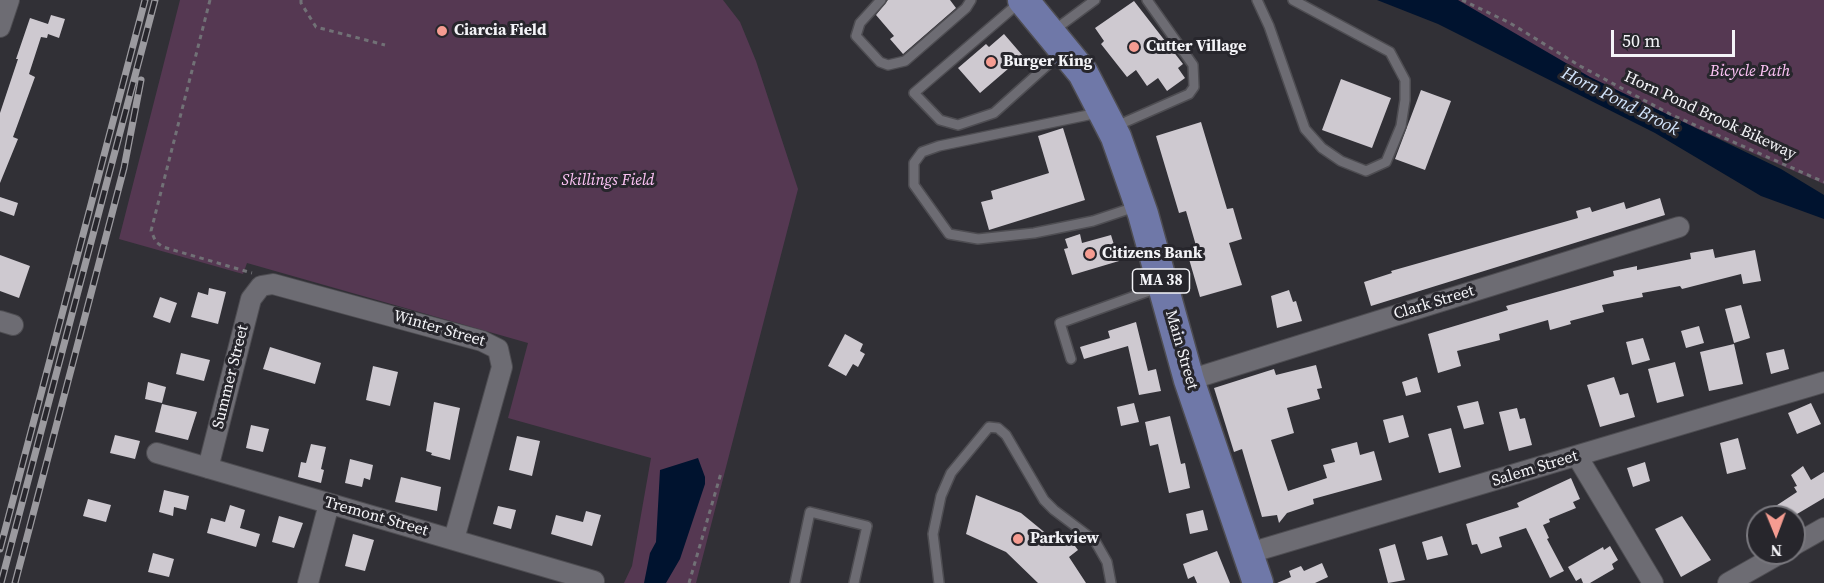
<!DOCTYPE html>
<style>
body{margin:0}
#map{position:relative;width:1824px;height:583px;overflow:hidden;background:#313036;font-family:"Source Serif 4",serif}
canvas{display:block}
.north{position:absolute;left:1746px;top:505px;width:60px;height:60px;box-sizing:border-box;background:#27262c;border:2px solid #79787e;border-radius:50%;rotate:179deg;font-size:16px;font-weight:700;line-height:24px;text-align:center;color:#f4f4f8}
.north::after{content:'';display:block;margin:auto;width:21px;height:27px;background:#f59c91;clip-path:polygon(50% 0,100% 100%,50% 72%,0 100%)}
.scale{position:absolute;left:1611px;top:30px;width:124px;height:27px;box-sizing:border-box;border:3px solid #f4f4f8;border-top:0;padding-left:8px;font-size:18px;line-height:21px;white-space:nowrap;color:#f4f4f8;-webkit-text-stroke:4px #27262c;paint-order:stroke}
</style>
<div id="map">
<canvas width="1824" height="583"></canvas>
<div class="north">N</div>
<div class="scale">50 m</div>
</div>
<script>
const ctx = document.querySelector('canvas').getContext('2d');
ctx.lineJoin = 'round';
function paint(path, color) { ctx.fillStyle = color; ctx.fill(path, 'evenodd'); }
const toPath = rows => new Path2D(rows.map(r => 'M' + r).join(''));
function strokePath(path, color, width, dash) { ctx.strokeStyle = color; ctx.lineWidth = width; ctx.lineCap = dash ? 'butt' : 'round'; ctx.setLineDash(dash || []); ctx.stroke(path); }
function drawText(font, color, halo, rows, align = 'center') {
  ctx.font = font + ' "Source Serif 4",serif'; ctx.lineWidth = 6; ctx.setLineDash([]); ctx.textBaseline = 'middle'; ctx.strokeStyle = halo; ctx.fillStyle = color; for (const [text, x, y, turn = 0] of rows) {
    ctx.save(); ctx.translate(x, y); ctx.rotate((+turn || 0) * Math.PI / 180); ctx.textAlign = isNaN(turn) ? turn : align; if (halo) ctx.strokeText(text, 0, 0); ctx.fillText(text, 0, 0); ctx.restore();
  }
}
paint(toPath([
 [180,0,723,0,740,22,756,61,798,189,696,583,624,583,632,566,651,458,508,418,528,343,247,263,243,274,119,239],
 [1389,0,1824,0,1824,184,1548,64]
]), '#553852');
paint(toPath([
 [1377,0,1458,0,1590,77,1781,169,1824,195,1824,219,1761,196,1655,133,1438,24],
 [698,458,705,477,705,484,680,559,666,583,644,583,650,553,656,542,660,470]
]), '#00132f');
paint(toPath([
 [888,0,950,0,956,8,903,54,890,39,894,36,876,15],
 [1134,1,1183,64,1178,68,1185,78,1167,91,1158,78,1147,86,1136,70,1127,77,1101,44,1104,41,1095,28],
 [51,15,65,19,59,38,48,34,47,38,41,37,29,74,35,77,13,137,18,139,0,183,0,113,18,59,16,59,30,18,48,24],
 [1004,34,1023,56,980,93,958,68,986,44,989,47],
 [1341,79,1391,98,1372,148,1322,130],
 [1421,90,1451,101,1425,170,1395,159],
 [1201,122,1227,209,1233,208,1242,239,1229,243,1242,285,1200,297,1189,259,1199,256,1186,211,1179,213,1156,136],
 [1063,128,1085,200,989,230,981,202,993,199,991,191,1049,173,1038,136],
 [0,197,18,203,14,216,0,211],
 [1660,198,1665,215,1371,306,1364,282,1392,273,1391,271,1578,218,1576,211,1590,207,1592,212,1624,202,1626,209],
 [1080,234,1082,243,1111,235,1119,261,1072,275,1064,249,1068,248,1065,239],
 [1713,249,1715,258,1755,250,1761,281,1743,284,1741,274,1682,289,1680,286,1642,293,1643,297,1602,305,1604,312,1570,321,1571,324,1550,330,1548,320,1499,334,1500,340,1457,351,1461,366,1438,373,1428,334,1508,310,1506,306,1614,276,1613,271,1637,266,1637,270,1691,259,1690,253],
 [0,255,30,266,19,298,0,291],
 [209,288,226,292,218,324,191,317,198,292,208,295],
 [1289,290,1293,302,1296,301,1302,321,1277,328,1271,296],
 [160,297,177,303,170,323,153,317],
 [1741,305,1750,338,1734,343,1725,309],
 [1136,322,1148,371,1156,369,1161,391,1139,395,1128,346,1084,359,1080,347,1110,338,1108,331],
 [1699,326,1704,343,1686,348,1681,331],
 [845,334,863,344,860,351,865,354,858,367,853,364,846,376,828,366],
 [1643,338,1650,360,1632,365,1626,342],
 [1734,344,1743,384,1709,391,1700,352],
 [270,347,321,363,315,384,263,369],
 [1784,349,1789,369,1771,374,1766,353],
 [181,353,210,360,204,381,176,374],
 [1675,362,1684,396,1657,403,1648,369],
 [1316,365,1322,388,1317,389,1320,399,1287,408,1294,433,1271,440,1288,491,1327,478,1323,465,1335,462,1331,449,1357,442,1360,455,1374,451,1382,480,1313,499,1314,504,1287,513,1279,523,1277,515,1262,517,1242,449,1234,452,1214,388,1274,369,1276,375],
 [373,366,398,372,390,406,366,400],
 [1417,377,1421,392,1406,396,1402,382],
 [1614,377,1620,395,1628,393,1635,417,1600,427,1587,385],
 [148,382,166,387,162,403,145,399],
 [1478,401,1484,424,1464,429,1457,406],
 [434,402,460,408,450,460,431,455,432,453,426,451],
 [1134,403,1139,422,1121,426,1117,407],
 [1811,403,1821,424,1797,434,1788,413],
 [162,404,197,412,188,440,155,432],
 [1517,408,1520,419,1525,418,1532,445,1509,451,1499,412],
 [1403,415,1409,437,1389,443,1383,420],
 [1170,416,1181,464,1185,463,1190,488,1169,493,1158,444,1150,446,1145,422],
 [251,425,269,429,263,452,246,448],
 [1451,428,1461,467,1439,473,1428,434],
 [115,435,140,441,135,459,110,453],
 [517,436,540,441,532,476,509,470],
 [1738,438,1746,469,1727,474,1720,443],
 [311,444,326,447,321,469,324,470,321,483,298,477,301,462,306,463],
 [350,459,373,465,370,480,364,478,362,487,345,483],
 [1645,462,1650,481,1633,487,1627,468],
 [1803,466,1811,480,1824,472,1824,498,1792,517,1759,517,1797,492,1794,487,1797,486,1791,475],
 [401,477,441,487,437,511,395,502],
 [1571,478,1580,499,1573,502,1576,508,1549,519,1550,522,1543,525,1549,538,1547,539,1564,571,1550,578,1526,528,1499,537,1502,547,1481,554,1477,544,1472,545,1466,524,1519,507,1517,503],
 [164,490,189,496,186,510,174,507,173,516,159,512],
 [976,495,1021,513,1060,545,1069,538,1078,550,1069,557,1086,583,1038,583,1006,552,966,534],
 [88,499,111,505,106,522,83,516],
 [230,505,245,510,240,528,260,534,256,547,207,533,211,518,225,522],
 [498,506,516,510,511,529,493,524],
 [1203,510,1208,530,1190,534,1186,514],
 [586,511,601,515,592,546,551,534,556,515,583,522],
 [279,516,303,523,294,548,272,542],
 [1682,516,1711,560,1681,577,1655,529],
 [353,534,374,540,365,571,345,566],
 [1442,536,1448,555,1427,560,1422,542],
 [1395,544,1405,580,1388,583,1379,549],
 [1610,546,1618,560,1612,564,1614,569,1590,583,1583,583,1581,578,1576,581,1568,567,1603,547,1604,550],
 [1217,551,1230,583,1197,583,1194,576,1188,579,1183,564],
 [153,553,174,559,169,577,148,572],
 [1322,563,1328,577,1315,583,1277,583,1291,577,1289,571,1301,566,1304,571]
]), '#cec9d0');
const lane = toPath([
 [881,0,860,23,856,36,880,62,888,65,905,61,966,8,971,0],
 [1257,0,1269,26,1305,129,1322,148,1341,161,1366,171,1386,162,1401,126,1405,100,1405,80,1390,52,1293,0],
 [1020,2,914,93,940,120,958,125,994,113,1062,52],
 [1053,31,1095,0],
 [1098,113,939,146,922,152,914,163,914,185,949,234,978,239,1034,233,1093,221,1135,207],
 [1114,127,1189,94,1194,87,1193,65,1147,0],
 [1071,359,1060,323,1160,287],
 [795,583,810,512,867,526,854,583],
 [939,583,933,534,941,496,951,473,989,427,998,428,1006,435,1044,500,1054,510,1095,541,1107,562,1111,583]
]);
const street = toPath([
 [0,27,9,0],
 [0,321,13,325],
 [1189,380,1679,227],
 [157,453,594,581],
 [1577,456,1653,583],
 [208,468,251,299,261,286,273,284,482,341,498,349,502,367,454,539],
 [1794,545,1824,528],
 [1246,554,1824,382],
 [308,583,329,504],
 [1728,583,1781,553]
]);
const primary = toPath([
 [1023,0,1083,73,1116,137,1143,214,1189,380,1258,583]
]);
strokePath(lane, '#4e4d52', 12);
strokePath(street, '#4e4d52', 22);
strokePath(primary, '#4e4d52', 33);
strokePath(toPath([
 [210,0,151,231,156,242,163,247,252,273],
 [301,0,301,3,316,27,385,45],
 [1462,0,1510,23,1580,66,1670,114,1824,182],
 [689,583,721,473]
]), '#717176', 3, [4.5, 4.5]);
strokePath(lane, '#6d6c73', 9);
strokePath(street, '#6d6c73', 20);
strokePath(primary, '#6f78a8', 30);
const rail = toPath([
 [0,549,145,0],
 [1,583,155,0],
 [15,583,124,168,141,80]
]);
strokePath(rail, '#9b9a9f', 7);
strokePath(rail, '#27262c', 4.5, [14]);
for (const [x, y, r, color] of [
 [442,31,6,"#f59c91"],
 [1134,47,6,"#f59c91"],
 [991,62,6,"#f59c91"],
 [1090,254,6,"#f59c91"],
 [1018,539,6,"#f59c91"]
]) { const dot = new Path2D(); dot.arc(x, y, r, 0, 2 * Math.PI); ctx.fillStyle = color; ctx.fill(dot); strokePath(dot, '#27262c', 2); }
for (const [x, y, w] of [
 [1161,281,57]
]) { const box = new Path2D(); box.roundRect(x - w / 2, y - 12, w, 24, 4.5); ctx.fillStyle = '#27262c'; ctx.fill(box); strokePath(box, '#f4f4f8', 1.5); }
drawText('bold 15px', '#f4f4f8', null, [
 ["MA 38",1161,281]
]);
drawText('bold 16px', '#f4f4f8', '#27262c', [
 ["Ciarcia Field",454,31],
 ["Cutter Village",1146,47],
 ["Burger King",1003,62],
 ["Citizens Bank",1102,254],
 ["Parkview",1030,539]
], 'left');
drawText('italic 16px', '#fdc3f5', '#27262c', [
 ["Bicycle Path",1750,72],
 ["Skillings Field",608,181]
]);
drawText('16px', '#f4f4f8', '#27262c', [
 ["Horn Pond Brook Bikeway",1710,116,25],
 ["Clark Street",1434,303,-17],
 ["Winter Street",439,329,16],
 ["Main Street",1181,350,74],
 ["Summer Street",231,377,-76],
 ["Salem Street",1535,469,-17],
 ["Tremont Street",376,517,16]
]);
drawText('italic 18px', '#d3e5fc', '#27262c', [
 ["Horn Pond Brook",1620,102,27]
]);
</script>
